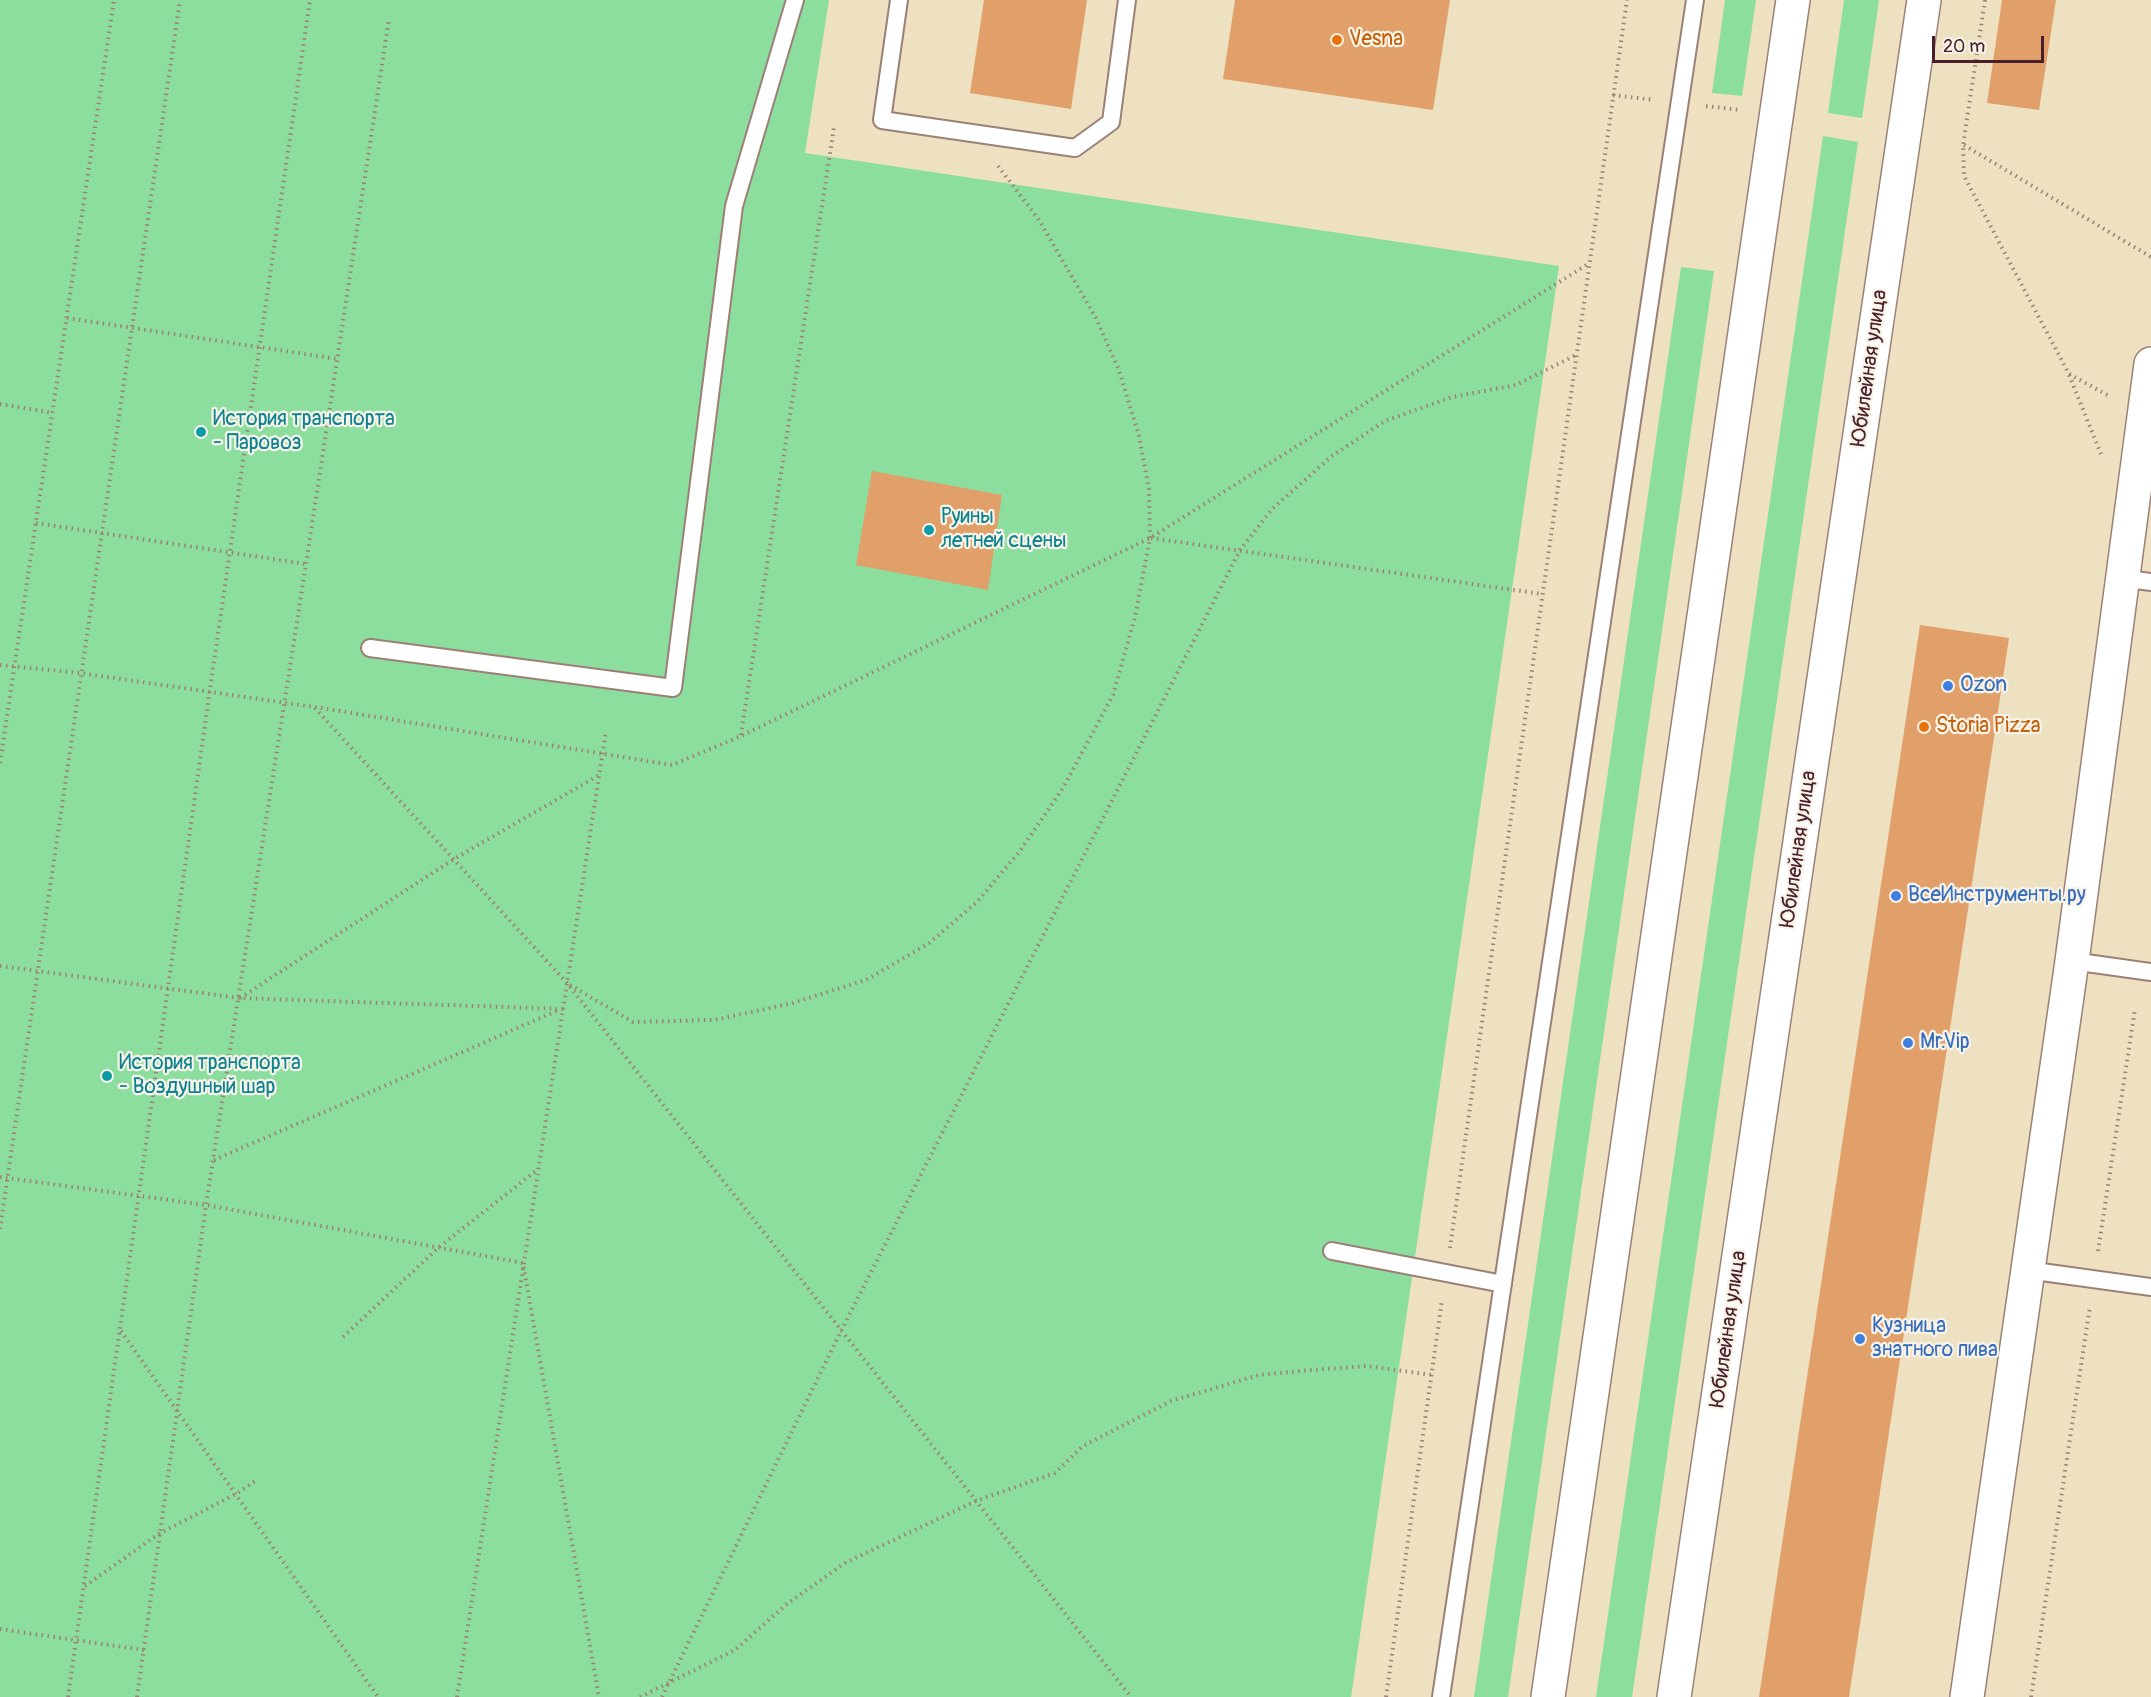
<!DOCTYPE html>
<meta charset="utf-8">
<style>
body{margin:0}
#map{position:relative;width:2151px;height:1697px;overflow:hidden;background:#ede1c1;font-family:Pangolin,sans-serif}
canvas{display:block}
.scale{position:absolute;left:1932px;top:36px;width:112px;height:27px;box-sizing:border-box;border:3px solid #4a1f2b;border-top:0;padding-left:8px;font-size:18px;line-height:21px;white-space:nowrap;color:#4a1f2b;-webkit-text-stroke:4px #f7f3e8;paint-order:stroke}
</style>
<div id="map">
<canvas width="2151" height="1697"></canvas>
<div class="scale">20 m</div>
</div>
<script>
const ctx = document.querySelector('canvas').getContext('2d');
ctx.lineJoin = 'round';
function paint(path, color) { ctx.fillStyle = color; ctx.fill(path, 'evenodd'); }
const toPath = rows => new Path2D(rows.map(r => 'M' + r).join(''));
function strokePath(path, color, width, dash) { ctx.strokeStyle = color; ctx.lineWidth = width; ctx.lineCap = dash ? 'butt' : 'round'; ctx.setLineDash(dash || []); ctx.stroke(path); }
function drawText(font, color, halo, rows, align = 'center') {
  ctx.font = font + ' Pangolin,sans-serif'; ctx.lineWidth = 4.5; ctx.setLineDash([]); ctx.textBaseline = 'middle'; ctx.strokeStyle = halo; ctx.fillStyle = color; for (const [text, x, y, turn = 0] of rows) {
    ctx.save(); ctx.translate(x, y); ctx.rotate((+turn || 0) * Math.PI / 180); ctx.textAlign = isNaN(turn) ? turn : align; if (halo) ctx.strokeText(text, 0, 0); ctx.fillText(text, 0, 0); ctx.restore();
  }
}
paint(toPath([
 [0,0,829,0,805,153,1559,266,1351,1697,0,1697],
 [1725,0,1756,0,1742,96,1712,93],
 [1844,0,1879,0,1862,118,1828,113],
 [1823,136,1858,142,1632,1697,1596,1697],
 [1681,267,1714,271,1508,1697,1474,1697]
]), '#8cde9e');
paint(toPath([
 [984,0,1087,0,1071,109,970,93],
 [1235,0,1450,0,1433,110,1223,79],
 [2002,0,2056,0,2039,110,1987,103],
 [872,471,1002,495,988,590,856,565],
 [1920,625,2009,638,1849,1697,1759,1697]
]), '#e1a06a');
const service = toPath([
 [899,0,882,120,1075,148,1111,122,1127,0],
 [2121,578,2151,582],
 [370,648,673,688,734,206,795,0],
 [2072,961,2151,972],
 [1332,1251,1503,1284],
 [2027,1270,2151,1287],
 [1441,1697,1695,0]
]);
const minor = toPath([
 [1967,1697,2072,961,2151,364]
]);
const secondary = toPath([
 [1548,1697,1793,0],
 [1674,1697,1924,0]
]);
strokePath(service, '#9c8076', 20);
strokePath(minor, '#9c8076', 36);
strokePath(secondary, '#9c8076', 36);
strokePath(toPath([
 [1985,0,1963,145,1964,176,2069,374,2111,397],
 [1613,95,1654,100],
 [1706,106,1740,110],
 [1964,145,2151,257],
 [67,318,338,359],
 [2069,375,2101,454],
 [0,404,53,413],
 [36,523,306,564],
 [1151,538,1542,594],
 [0,665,80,673,314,707,567,983,1131,1697],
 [315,707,672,765,741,736,1150,538,1588,264],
 [741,735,834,127],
 [0,763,114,0],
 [0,966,239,998,563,1009],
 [570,985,633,1022,714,1020,793,1003,866,980,928,944,977,902,1020,851,1063,788,1113,695,1135,617,1150,538,1149,489,1139,436,1119,370,1096,318,1039,220,998,166],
 [240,998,454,859,599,775],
 [214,1160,559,1010],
 [0,1177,206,1205,523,1263,599,1697],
 [0,1229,180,0],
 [1450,1248,1627,0],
 [2098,1251,2135,1009],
 [121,1331,378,1697],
 [343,1337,438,1248,537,1170],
 [85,1586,160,1533,236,1494,258,1479],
 [0,1629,144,1650],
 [68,1697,213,668,310,0],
 [137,1697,206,1205,306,564,389,19],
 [457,1697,606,731],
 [640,1697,735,1650,787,1604,845,1563,976,1501,1055,1473,1083,1446,1171,1401,1259,1375,1312,1370,1367,1366,1432,1375],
 [662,1697,841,1331,1240,550,1273,508,1332,456,1385,421,1452,397,1516,385,1576,355],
 [1386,1697,1442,1300],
 [2031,1697,2090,1306]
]), '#9c8076', 4, [1.5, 4.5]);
strokePath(service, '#fff', 16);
strokePath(minor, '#fff', 33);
strokePath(secondary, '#fff', 33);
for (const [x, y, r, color] of [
 [1337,40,6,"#e8710a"],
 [201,432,6,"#0f9aa8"],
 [929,530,6,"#0f9aa8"],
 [1948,686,6,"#3f7fe0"],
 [1924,727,6,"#e8710a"],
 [1896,896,6,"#3f7fe0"],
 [1908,1043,6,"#3f7fe0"],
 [107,1076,6,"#0f9aa8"],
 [1860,1339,6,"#3f7fe0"]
]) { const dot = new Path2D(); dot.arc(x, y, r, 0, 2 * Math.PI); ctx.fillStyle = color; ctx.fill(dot); strokePath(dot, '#f7f3e8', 2); }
drawText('21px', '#c56008', '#f7f3e8', [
 ["Vesna",1349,40],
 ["Storia Pizza",1936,727]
], 'left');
drawText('21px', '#4a1f2b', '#f7f3e8', [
 ["Юбилейная улица",1870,368,-82],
 ["Юбилейная улица",1799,849,-82],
 ["Юбилейная улица",1729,1329,-82]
]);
drawText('21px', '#0d838f', '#f7f3e8', [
 ["История транспорта",213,420],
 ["- Паровоз",213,444],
 ["Руины",941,518],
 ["летней сцены",941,542],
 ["История транспорта",119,1064],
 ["- Воздушный шар",119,1088]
], 'left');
drawText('21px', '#366cbe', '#f7f3e8', [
 ["Ozon",1960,686],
 ["ВсеИнструменты.ру",1908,896],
 ["Mr.Vip",1920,1043],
 ["Кузница",1872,1327],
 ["знатного пива",1872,1351]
], 'left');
</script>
